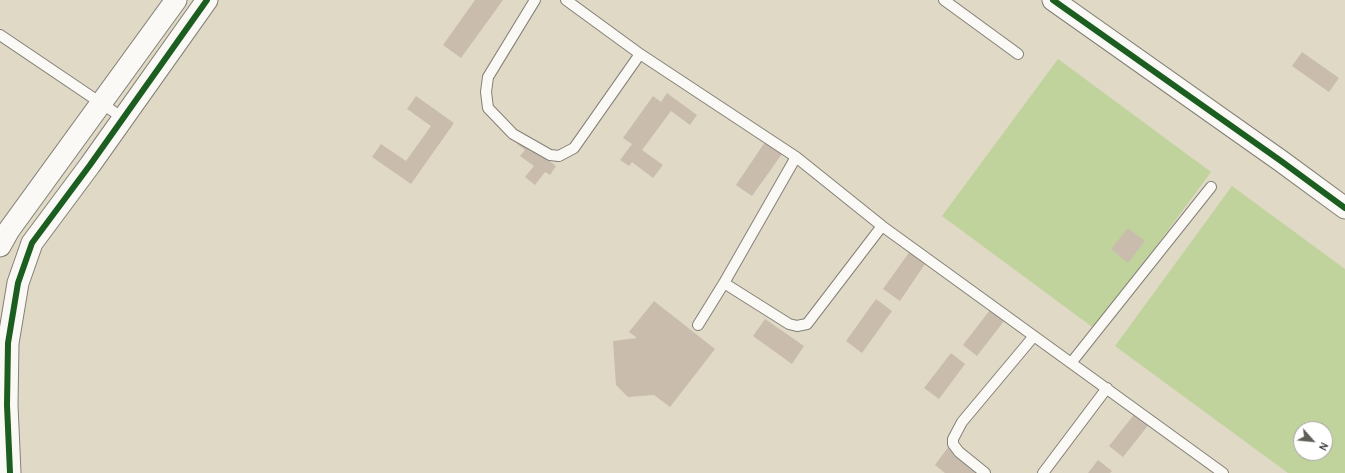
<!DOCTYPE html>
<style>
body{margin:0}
#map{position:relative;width:1345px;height:473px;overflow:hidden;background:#e0d9c6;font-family:"Comic Neue",sans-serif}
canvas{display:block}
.north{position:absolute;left:1293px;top:421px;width:40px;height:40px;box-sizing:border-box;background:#fff;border:1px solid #a4a4a4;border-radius:50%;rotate:117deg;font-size:11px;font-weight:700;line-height:16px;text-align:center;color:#1c1c1c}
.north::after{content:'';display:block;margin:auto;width:14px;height:18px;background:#615e58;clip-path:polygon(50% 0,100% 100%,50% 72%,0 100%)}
</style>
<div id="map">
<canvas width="1345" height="473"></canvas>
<div class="north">N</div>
</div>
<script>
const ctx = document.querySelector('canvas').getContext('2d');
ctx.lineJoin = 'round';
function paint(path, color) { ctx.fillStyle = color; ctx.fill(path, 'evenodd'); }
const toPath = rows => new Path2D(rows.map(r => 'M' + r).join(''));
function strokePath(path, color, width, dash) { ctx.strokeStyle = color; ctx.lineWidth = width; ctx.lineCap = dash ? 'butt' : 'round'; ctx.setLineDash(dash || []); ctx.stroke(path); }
paint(toPath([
 [1058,59,1211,172,1095,329,942,216],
 [1232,186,1345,269,1345,473,1288,473,1115,346],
 [1301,429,1325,429,1325,453,1301,453]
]), '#c0d39c');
paint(toPath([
 [475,0,503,0,461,58,443,45],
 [1302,52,1339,78,1329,92,1292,66],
 [667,93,697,115,690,125,671,111,642,150,663,165,653,178,632,162,629,166,620,160,632,144,623,138,653,96,661,102],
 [416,96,454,123,411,184,372,157,381,144,406,161,431,126,407,109],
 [525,134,542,146,537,152,556,166,550,175,545,172,535,185,525,177,534,166,520,156,525,150,517,144],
 [765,142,782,154,752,196,736,185],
 [1128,228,1145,241,1128,263,1111,249],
 [913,247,929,258,900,301,883,289],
 [876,299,892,311,862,353,846,341],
 [654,301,715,349,670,407,654,395,628,397,616,385,613,341,637,338,629,332],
 [990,310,1004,321,977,356,963,345],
 [765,319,804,346,792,364,753,336],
 [951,353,965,364,939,399,924,388],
 [1136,412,1150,423,1123,457,1109,446],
 [949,446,979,470,976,473,945,473,935,465],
 [1098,460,1112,471,1110,473,1088,473]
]), '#c9bcad');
const service = toPath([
 [535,0,488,77,486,92,488,108,513,134,550,155,559,156,574,148,640,54],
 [566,0,640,54,796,157,882,226,1223,473],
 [944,0,1018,54],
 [0,35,123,118],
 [724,283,789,324,797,326,807,324,882,226],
 [698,325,724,283,796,157],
 [1071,363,1211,187],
 [985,473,959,452,953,444,953,439,962,422,1034,336],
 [1043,473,1107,388]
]);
const minor = toPath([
 [1053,0,1281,161,1345,208],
 [0,246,9,230,176,0],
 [10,473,7,405,8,343,18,283,32,243,90,165,207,0]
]);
strokePath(service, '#848077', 12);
strokePath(minor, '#848077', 23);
strokePath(service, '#faf9f6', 10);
strokePath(minor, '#faf9f6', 21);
strokePath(toPath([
 [1053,0,1281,161,1345,208],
 [10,473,7,405,8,343,18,283,32,243,90,165,207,0]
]), '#1b5e20', 6);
</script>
